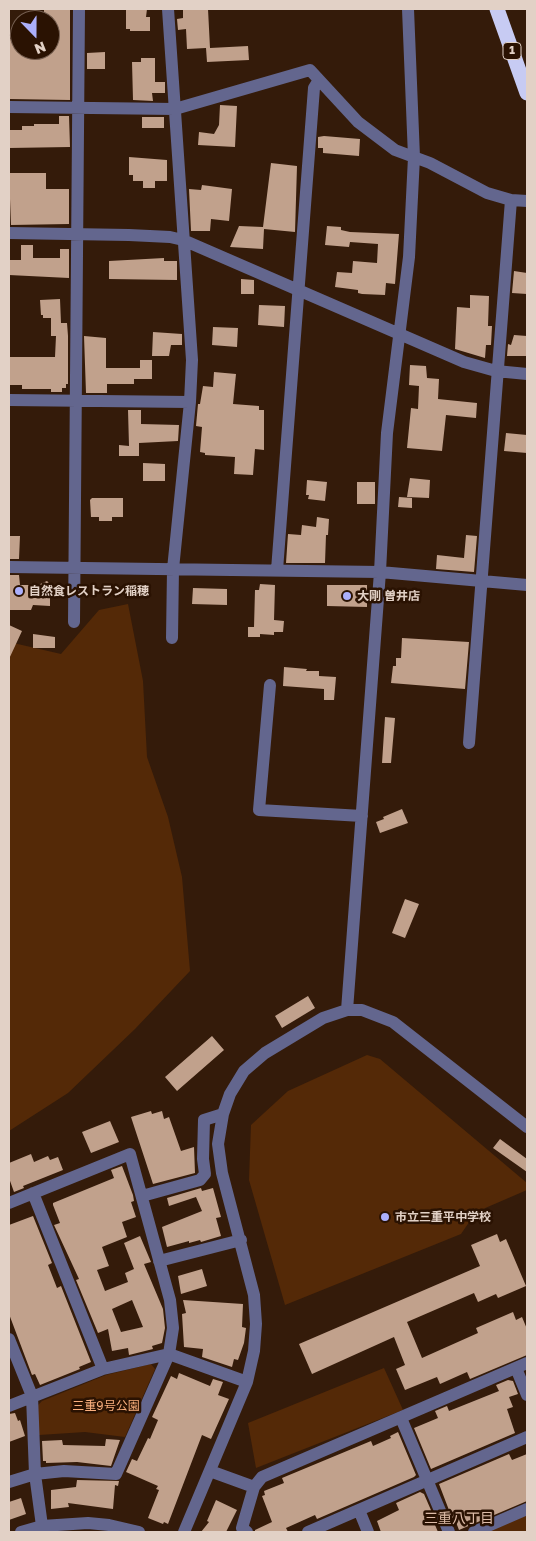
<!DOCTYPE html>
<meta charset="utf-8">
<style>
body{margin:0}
#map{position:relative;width:536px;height:1541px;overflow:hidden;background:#341b0a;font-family:"Golos Text",sans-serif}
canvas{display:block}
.frame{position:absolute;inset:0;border:10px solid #e2d1c6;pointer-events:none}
.north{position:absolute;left:10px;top:10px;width:50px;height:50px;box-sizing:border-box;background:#2a1202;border:1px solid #745e50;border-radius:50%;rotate:158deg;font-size:14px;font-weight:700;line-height:20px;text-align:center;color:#e2d1c6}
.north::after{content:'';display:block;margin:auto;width:18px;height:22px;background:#abaffb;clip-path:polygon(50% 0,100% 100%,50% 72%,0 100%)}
</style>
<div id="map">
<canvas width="536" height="1541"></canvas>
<div class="frame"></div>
<div class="north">N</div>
</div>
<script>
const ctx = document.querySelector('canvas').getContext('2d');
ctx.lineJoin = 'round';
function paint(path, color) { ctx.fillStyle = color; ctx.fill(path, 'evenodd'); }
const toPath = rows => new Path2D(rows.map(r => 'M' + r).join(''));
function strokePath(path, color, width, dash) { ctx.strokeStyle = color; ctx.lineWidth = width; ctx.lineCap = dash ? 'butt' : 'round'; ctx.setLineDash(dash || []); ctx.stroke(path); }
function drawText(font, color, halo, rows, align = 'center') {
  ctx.font = font + ' "Golos Text","Noto Sans JP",sans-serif'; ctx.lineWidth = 5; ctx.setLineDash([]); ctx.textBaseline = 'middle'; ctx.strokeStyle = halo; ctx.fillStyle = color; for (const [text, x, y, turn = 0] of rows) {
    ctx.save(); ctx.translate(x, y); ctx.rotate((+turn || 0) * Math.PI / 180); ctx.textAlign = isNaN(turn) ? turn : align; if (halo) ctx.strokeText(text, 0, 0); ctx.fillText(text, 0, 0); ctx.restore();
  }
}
paint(toPath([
 [128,604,143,681,147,757,168,817,182,877,190,971,135,1029,68,1093,9,1131,9,642,61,654,99,610],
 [367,1055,380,1059,527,1183,527,1190,476,1212,461,1234,285,1305,249,1180,251,1125,288,1091],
 [151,1364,155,1369,125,1437,85,1432,39,1435,37,1406,42,1401,106,1375],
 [384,1368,403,1410,256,1468,248,1423],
 [527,1513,527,1532,484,1532]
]), '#542907');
paint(toPath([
 [44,9,70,9,70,100,9,99,10,39,20,39,20,50,50,50,50,20,44,20],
 [126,9,147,9,146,17,150,17,150,31,130,31,130,29,126,29],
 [183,9,208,9,210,48,248,46,249,60,207,62,206,48,187,49,186,29,178,30,177,19,183,18],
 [105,52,105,69,87,69,87,53],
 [141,58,155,58,155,82,165,82,165,93,152,93,153,101,133,100,132,62,141,62],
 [220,105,237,106,235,147,198,145,199,132,214,134,219,125],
 [59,116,69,116,70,147,9,148,9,130,22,130,22,126,34,126,34,124,59,124],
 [142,117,164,117,164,128,142,128],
 [324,136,360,139,359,156,323,153,323,148,318,148,318,137],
 [129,157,167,160,167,181,155,181,155,188,143,188,143,181,133,181,133,175,129,175],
 [271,163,297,166,295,232,264,229,263,249,230,247,239,226,263,227],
 [9,173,46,173,46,189,69,189,69,224,11,225],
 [202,185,232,189,229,221,211,219,210,231,191,231,189,189,201,190],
 [327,226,341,227,341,230,350,232,399,234,395,284,386,283,385,295,362,294,358,293,358,290,335,287,337,272,352,273,353,261,377,263,378,244,350,242,349,247,325,245],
 [21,245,33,245,33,258,60,258,60,249,69,249,69,278,9,275,9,260,21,260],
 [164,258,164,261,177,261,177,280,109,279,109,261],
 [514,271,527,273,527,294,512,293],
 [241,279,254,280,254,294,241,294],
 [470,295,489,296,488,326,492,326,491,345,486,345,485,358,455,349,457,307,470,308],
 [60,299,61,323,67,323,68,336,68,384,66,384,66,388,62,388,62,392,51,392,51,389,22,389,22,385,9,385,9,357,55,357,56,336,51,336,51,318,43,318,43,315,41,315,40,300],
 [259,305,285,306,284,327,258,325],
 [213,327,238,328,237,347,212,345],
 [153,332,182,334,182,345,171,345,169,356,152,356],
 [514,335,527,336,527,356,507,356,508,344,511,345],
 [84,336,106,338,106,368,140,368,140,360,152,360,152,379,134,379,134,384,107,384,107,393,86,393],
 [410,365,426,366,427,378,439,379,438,399,477,403,476,418,446,415,442,451,407,448,411,408,418,409,419,386,409,385],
 [214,372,236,374,233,404,259,406,259,410,264,410,264,450,255,449,253,475,234,474,235,457,205,455,205,453,200,452,202,427,196,426,198,404,200,404,203,386,213,387],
 [128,410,141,410,141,424,179,425,178,441,139,443,139,456,119,456,119,445,129,446],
 [506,433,527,435,527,453,504,451],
 [143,463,165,464,165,481,143,481],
 [410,478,430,480,429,498,407,497],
 [307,480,327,482,325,501,308,499,309,495,306,495],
 [357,482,375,482,375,504,357,504],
 [399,497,412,498,412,508,398,507],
 [92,498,123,498,123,517,112,517,112,521,99,521,99,517,91,517,90,500],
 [317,517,329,519,328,535,326,535,325,563,286,563,288,534,301,535,302,525,316,527],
 [466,535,477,536,474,572,436,569,437,555,464,558],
 [9,536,20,536,19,559,9,559],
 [9,575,19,575,20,585,38,585,47,581,50,584,50,606,33,605,31,610,9,610],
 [260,584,275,585,274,620,284,621,283,632,274,632,274,635,260,634,260,637,248,637,248,627,254,627,255,590,259,590],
 [327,585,367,585,367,607,327,606],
 [193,588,227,589,227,605,192,604],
 [9,625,22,631,9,659],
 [33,634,55,637,55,648,33,648],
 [402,638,469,642,465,689,391,683,393,666,396,666,396,658,401,658],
 [284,667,307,669,306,671,319,671,319,676,336,677,334,700,324,700,324,689,283,686],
 [385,717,395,718,391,763,382,763],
 [402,809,408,823,380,833,376,822,384,819,383,817],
 [405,899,419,904,405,938,392,933],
 [308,996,315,1008,282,1028,275,1016],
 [212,1036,224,1050,177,1091,165,1077],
 [151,1111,152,1114,162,1111,164,1119,169,1117,181,1151,194,1147,195,1173,153,1184,131,1117],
 [110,1121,119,1142,91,1153,82,1132],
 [500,1139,527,1159,527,1172,493,1148],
 [31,1154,34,1162,48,1156,50,1160,58,1157,63,1170,23,1186,24,1188,14,1192,9,1178,9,1163],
 [122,1166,133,1195,134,1201,131,1202,136,1217,122,1222,127,1237,102,1247,109,1266,97,1270,105,1291,128,1282,125,1273,134,1269,124,1243,140,1236,151,1262,144,1264,163,1309,165,1328,162,1343,152,1346,153,1349,129,1355,128,1348,112,1351,108,1329,98,1333,76,1280,79,1279,54,1225,60,1223,53,1205,53,1203,114,1178,111,1170],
 [132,1300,143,1327,121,1332,112,1309],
 [201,1188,202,1191,213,1188,221,1217,216,1218,221,1236,201,1242,200,1240,189,1243,189,1241,167,1247,162,1227,202,1211,196,1197,169,1206,167,1198],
 [33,1216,52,1263,48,1265,57,1288,61,1286,91,1362,79,1367,80,1369,40,1385,35,1374,32,1375,9,1314,9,1225],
 [497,1234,500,1242,506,1239,526,1286,498,1298,496,1294,478,1302,474,1293,407,1322,422,1358,478,1333,476,1328,513,1312,516,1320,522,1317,527,1329,527,1355,470,1379,467,1372,440,1384,437,1377,405,1390,396,1369,405,1365,394,1337,312,1374,299,1344,480,1266,471,1245],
 [202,1269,207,1286,181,1294,178,1276],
 [183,1300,243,1304,242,1327,246,1328,244,1343,238,1360,234,1359,232,1367,202,1357,203,1349,184,1347,182,1314,186,1313],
 [179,1373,210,1386,213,1379,223,1382,218,1395,229,1399,211,1439,202,1435,168,1524,164,1522,163,1524,148,1518,159,1490,156,1489,158,1486,126,1472,132,1459,137,1461,148,1438,150,1439,158,1420,152,1417,171,1376,177,1379],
 [508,1380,513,1381,518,1394,509,1397,513,1407,507,1409,515,1433,431,1469,414,1428,438,1418,435,1411,447,1406,449,1411,499,1391,496,1385],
 [15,1413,18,1421,20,1420,25,1436,9,1442,9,1414],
 [398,1432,416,1475,414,1477,317,1519,315,1515,286,1528,288,1532,255,1532,255,1530,272,1522,262,1496,265,1495,264,1491,284,1483,282,1478,371,1441,373,1446,391,1438,390,1436],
 [106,1439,120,1440,111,1466,77,1462,46,1463,46,1461,43,1461,42,1441,62,1440,63,1445,105,1446],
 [509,1454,512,1460,527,1454,527,1501,459,1530,454,1517,452,1518,439,1484],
 [77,1480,119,1481,118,1486,115,1485,113,1509,68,1503,69,1507,51,1509,51,1490,76,1487],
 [420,1492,424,1494,437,1524,435,1525,438,1532,381,1532,377,1521,399,1510,396,1503],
 [21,1498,26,1514,9,1520,9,1502],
 [216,1500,237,1510,226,1532,201,1532,209,1522,207,1521]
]), '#c1a18c');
strokePath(toPath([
 [168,9,192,360,190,402,173,569,172,638],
 [9,107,175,109,310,70,358,122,395,150,430,163,487,193,511,200,527,201],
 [9,233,129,235,170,237,183,240,464,362,496,371,527,374],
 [9,400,190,402],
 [9,567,380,572,527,585],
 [277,570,314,88,319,80],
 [74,622,79,9],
 [270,685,259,810,362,816],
 [469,743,511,200],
 [347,1010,380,572,387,433,409,257,414,157,408,9],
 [33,1193,103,1369],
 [142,1196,200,1180,205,1174,203,1159,204,1120,223,1114],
 [9,1203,130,1154,170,1300,173,1328,169,1354,116,1474,64,1471,35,1474,9,1482],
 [159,1261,241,1240],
 [9,1339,32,1396,35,1474,42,1526],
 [516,1368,527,1395],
 [9,1406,103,1369,169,1354,247,1382],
 [401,1418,449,1532],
 [210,1471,254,1487],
 [359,1510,368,1532],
 [21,1532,42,1526,88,1523,109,1525,139,1532],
 [184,1532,247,1382,254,1351,256,1324,254,1295,222,1173,218,1144,223,1114,230,1094,244,1071,265,1053,323,1018,347,1010,362,1010,393,1022,527,1127],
 [247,1532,242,1528,254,1487,262,1477,527,1363],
 [308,1532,527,1437],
 [474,1532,527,1509]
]), '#63668e', 12);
strokePath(toPath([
 [497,9,527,93]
]), '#c7cbf3', 15);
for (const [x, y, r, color] of [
 [19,591,5,"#abaffb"],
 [347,596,5,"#abaffb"],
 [385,1217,5,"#abaffb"]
]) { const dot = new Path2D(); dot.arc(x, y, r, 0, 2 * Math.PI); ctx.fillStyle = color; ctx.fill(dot); strokePath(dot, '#2a1202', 2); }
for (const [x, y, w] of [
 [512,51,18]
]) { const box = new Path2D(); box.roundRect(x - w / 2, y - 8.5, w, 17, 4); ctx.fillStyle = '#2a1202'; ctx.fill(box); strokePath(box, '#e2d1c6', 1); }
drawText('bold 11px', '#e2d1c6', null, [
 ["1",512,51]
]);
drawText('bold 12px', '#e2d1c6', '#2a1202', [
 ["自然食レストラン稲穂",29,591],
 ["大剛 曽井店",357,596],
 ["市立三重平中学校",395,1217]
], 'left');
drawText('12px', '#fbb07e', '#2a1202', [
 ["三重9号公園",106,1406]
]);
drawText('14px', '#debca8', '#2a1202', [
 ["三重八丁目",459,1519]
]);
</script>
